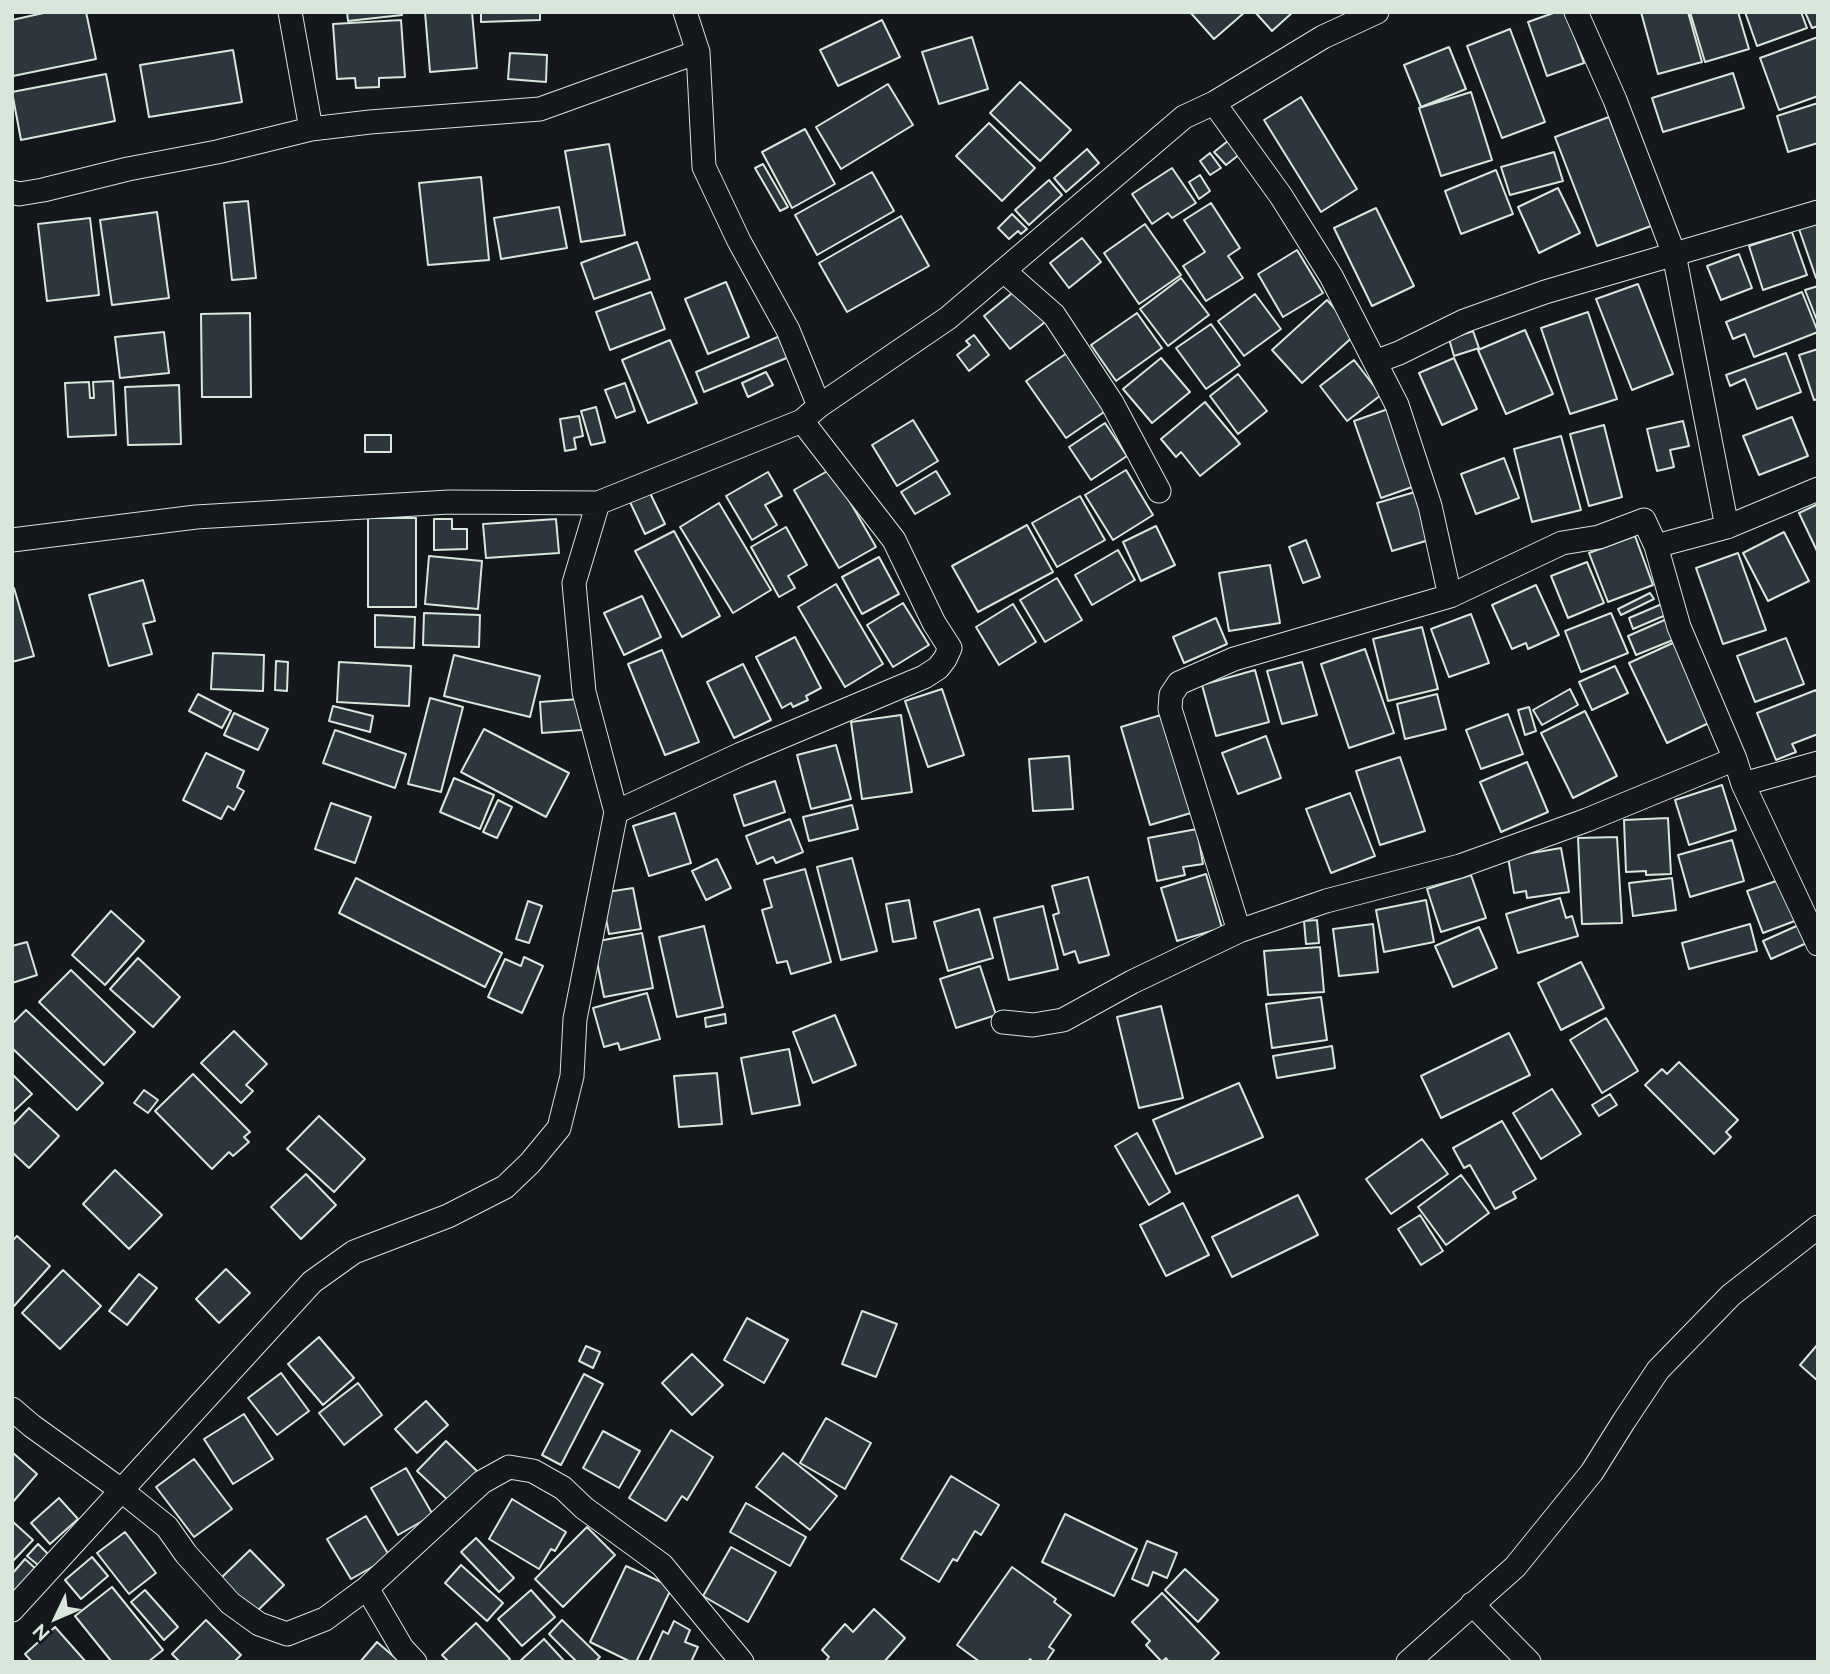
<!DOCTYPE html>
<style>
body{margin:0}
#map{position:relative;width:1830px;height:1674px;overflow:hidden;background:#14181c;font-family:Raleway,sans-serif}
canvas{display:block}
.frame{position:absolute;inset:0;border:14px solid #d8e6dc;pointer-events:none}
.north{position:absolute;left:21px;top:1583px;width:70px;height:70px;-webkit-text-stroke:5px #14181c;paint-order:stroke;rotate:226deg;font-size:19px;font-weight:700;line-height:28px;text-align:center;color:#d8e6dc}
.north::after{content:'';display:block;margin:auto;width:24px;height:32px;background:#d8e6dc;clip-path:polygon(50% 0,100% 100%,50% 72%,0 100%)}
</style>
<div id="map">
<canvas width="1830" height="1674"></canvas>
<div class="frame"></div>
<div class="north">N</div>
</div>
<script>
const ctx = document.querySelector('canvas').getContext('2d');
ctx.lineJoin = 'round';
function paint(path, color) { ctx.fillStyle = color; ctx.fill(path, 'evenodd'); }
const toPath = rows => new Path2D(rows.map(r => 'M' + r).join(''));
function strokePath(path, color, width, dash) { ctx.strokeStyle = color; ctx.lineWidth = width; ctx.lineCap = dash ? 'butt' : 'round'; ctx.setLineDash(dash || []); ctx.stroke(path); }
const building = toPath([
 [48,12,86,12,96,59,13,76,12,20,48,12],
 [347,12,401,12,402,15,348,21,347,12],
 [425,12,472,12,477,68,430,72,425,12],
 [481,12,540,12,540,20,481,22,481,12],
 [1190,12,1245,12,1214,39,1190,12],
 [1255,12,1293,12,1272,31,1255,12],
 [1556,12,1566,12,1584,63,1547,76,1528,22,1556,12],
 [1641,12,1688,12,1702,62,1658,74,1641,12],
 [1690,12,1738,12,1749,49,1705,62,1690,12],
 [1745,12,1801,12,1807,28,1757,46,1745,12],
 [1805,12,1818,12,1818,26,1812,28,1805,12],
 [401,20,405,77,379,78,379,87,356,88,355,78,337,79,333,24,401,20],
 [882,20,900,57,838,86,820,50,882,20],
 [1510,29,1545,122,1502,138,1467,46,1510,29],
 [972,37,988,89,939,104,922,52,972,37],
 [1818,37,1818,96,1779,110,1760,58,1818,37],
 [1449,47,1466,89,1421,107,1404,65,1449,47],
 [233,50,242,102,149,117,140,65,233,50],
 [510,53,547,55,546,82,508,79,510,53],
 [1733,73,1744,108,1663,132,1652,98,1733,73],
 [106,74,115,121,21,140,12,92,106,74],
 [1020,82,1071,130,1040,161,990,113,1020,82],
 [888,84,913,125,841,169,816,127,888,84],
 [1471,92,1492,160,1441,176,1419,108,1471,92],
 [1301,97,1357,189,1321,212,1264,120,1301,97],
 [1818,103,1818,143,1788,152,1777,116,1818,103],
 [1609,117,1651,226,1597,246,1555,137,1609,117],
 [989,123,1035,168,1002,201,956,156,989,123],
 [805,129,835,184,792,208,762,152,805,129],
 [1234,136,1245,150,1226,165,1214,152,1234,136],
 [609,144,625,235,581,242,565,151,609,144],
 [1087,149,1099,163,1066,192,1054,178,1087,149],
 [1554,152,1563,181,1510,195,1501,167,1554,152],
 [1210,153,1221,168,1210,175,1200,161,1210,153],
 [763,164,788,207,780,211,755,168,763,164],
 [1172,168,1196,203,1172,218,1168,213,1152,224,1132,194,1172,168],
 [1496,170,1513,214,1461,234,1445,191,1496,170],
 [872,172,894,211,817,255,795,215,872,172],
 [1200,175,1210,191,1199,199,1189,182,1200,175],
 [481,177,489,260,428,265,419,183,481,177],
 [1049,180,1062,195,1029,225,1015,210,1049,180],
 [1558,188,1580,233,1539,253,1518,207,1558,188],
 [248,201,256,278,232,280,224,203,248,201],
 [1211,203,1240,248,1228,256,1243,278,1206,301,1183,266,1205,252,1184,220,1211,203],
 [559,207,567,248,501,259,494,218,559,207],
 [1376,208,1414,286,1372,306,1334,228,1376,208],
 [157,212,169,298,112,305,100,220,157,212],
 [1012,214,1027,229,1021,234,1018,231,1009,239,998,228,1012,214],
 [901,216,929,266,847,312,819,263,901,216],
 [90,218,99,295,47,301,38,224,90,218],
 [1818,220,1818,278,1816,278,1798,226,1818,220],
 [1145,224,1181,275,1139,304,1104,253,1145,224],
 [1792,232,1807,275,1763,290,1749,246,1792,232],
 [1082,238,1101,262,1069,288,1050,263,1082,238],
 [637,242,650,279,594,299,581,263,637,242],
 [1297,250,1323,293,1283,317,1258,274,1297,250],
 [1739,254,1752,288,1721,300,1707,266,1739,254],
 [1181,278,1209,315,1168,346,1140,309,1181,278],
 [726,282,749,337,708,354,685,299,726,282],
 [1638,284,1673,374,1632,390,1596,299,1638,284],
 [1022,285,1049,319,1010,349,984,316,1022,285],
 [1818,286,1818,323,1805,290,1818,286],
 [651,292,665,329,610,350,596,312,651,292],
 [1802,292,1818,332,1754,357,1745,334,1733,339,1726,322,1802,292],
 [1255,294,1281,329,1244,356,1218,321,1255,294],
 [1327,300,1357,333,1302,383,1272,350,1327,300],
 [1588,312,1617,399,1570,414,1541,328,1588,312],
 [250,313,251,397,202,397,201,314,250,313],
 [1137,313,1162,348,1116,381,1091,345,1137,313],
 [1211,324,1240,365,1206,389,1176,348,1211,324],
 [1525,330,1553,394,1506,414,1478,350,1525,330],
 [1473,331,1479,348,1454,356,1449,339,1473,331],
 [164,332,169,373,120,378,115,337,164,332],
 [974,335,989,355,969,371,957,355,970,345,966,341,974,335],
 [780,336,789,357,704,392,696,372,780,336],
 [670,340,697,403,648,423,622,360,670,340],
 [1818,349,1818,399,1814,400,1799,355,1818,349],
 [1067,353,1107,410,1066,438,1026,381,1067,353],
 [1786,353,1801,392,1757,409,1745,379,1730,386,1726,375,1786,353],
 [1161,358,1190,392,1152,423,1123,389,1161,358],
 [1454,358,1477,409,1442,425,1419,373,1454,358],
 [1354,360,1381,395,1347,421,1320,386,1354,360],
 [766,372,773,385,748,397,742,383,766,372],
 [1238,374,1267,411,1238,434,1210,396,1238,374],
 [113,381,116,435,68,437,65,383,89,382,90,398,94,398,93,382,113,381],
 [625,383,635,411,616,418,605,390,625,383],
 [179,385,181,444,128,445,125,387,179,385],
 [1205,402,1240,444,1200,476,1181,452,1176,457,1161,439,1205,402],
 [596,407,605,442,591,445,581,411,596,407],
 [1388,409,1415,486,1381,498,1354,421,1388,409],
 [579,416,583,436,574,438,576,449,565,451,560,419,579,416],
 [1792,417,1808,456,1759,475,1743,436,1792,417],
 [913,420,938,461,897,486,872,445,913,420],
 [1683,421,1689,446,1670,450,1674,467,1657,471,1647,429,1683,421],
 [1105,423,1127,456,1091,480,1069,447,1105,423],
 [1604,425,1622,497,1589,506,1570,434,1604,425],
 [365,435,391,435,391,452,365,452,365,435],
 [1561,436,1581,510,1532,522,1514,449,1561,436],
 [1504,458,1519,498,1476,514,1461,474,1504,458],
 [831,469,876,547,839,568,794,490,831,469],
 [1126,470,1153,515,1113,540,1085,495,1126,470],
 [936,471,950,494,915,514,901,492,936,471],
 [768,472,782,496,765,505,777,525,752,540,726,496,768,472],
 [1415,492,1429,540,1392,551,1377,503,1415,492],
 [650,493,665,524,645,534,630,502,650,493],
 [1080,496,1105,540,1057,567,1032,523,1080,496],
 [719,503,771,590,733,613,680,527,719,503],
 [1818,504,1818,553,1799,513,1818,504],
 [368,518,416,518,416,607,368,607,368,518],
 [434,519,452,519,452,529,467,529,467,549,434,550,434,519],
 [556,519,559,553,486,558,483,524,556,519],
 [1027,525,1053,572,978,612,952,566,1027,525],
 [1156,526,1175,565,1141,581,1123,542,1156,526],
 [786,527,807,565,788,576,795,588,779,597,751,547,786,527],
 [674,531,720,616,682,637,635,551,674,531],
 [1784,532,1809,581,1768,601,1743,553,1784,532],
 [1635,536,1653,585,1608,602,1589,553,1635,536],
 [1306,540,1320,577,1303,583,1289,547,1306,540],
 [1118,550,1135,580,1092,605,1075,575,1118,550],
 [1738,553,1766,630,1723,644,1696,568,1738,553],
 [429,556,482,561,478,609,425,604,429,556],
 [879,557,899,594,862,614,842,577,879,557],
 [1587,562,1604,603,1568,618,1551,576,1587,562],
 [1270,565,1280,623,1229,631,1219,573,1270,565],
 [1057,578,1082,620,1045,642,1020,600,1057,578],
 [143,580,155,621,143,624,152,654,109,666,89,595,143,580],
 [836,584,883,664,845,687,798,607,836,584],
 [1536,585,1559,635,1528,649,1526,643,1512,649,1492,605,1536,585],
 [12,588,14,588,34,656,12,662,12,588],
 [1650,593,1654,599,1621,615,1618,609,1650,593],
 [642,596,661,637,624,655,604,613,642,596],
 [903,603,929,645,893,667,867,625,903,603],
 [1013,604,1036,642,999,665,976,627,1013,604],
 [1662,604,1666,615,1633,629,1629,618,1662,604],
 [424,613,480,615,479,647,423,645,424,613],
 [1611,613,1628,653,1581,672,1565,631,1611,613],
 [1471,614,1489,663,1449,677,1431,629,1471,614],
 [375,615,415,617,414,648,375,647,375,615],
 [1216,618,1227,644,1184,663,1173,637,1216,618],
 [1669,618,1678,638,1636,655,1628,636,1669,618],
 [1422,627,1438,689,1388,701,1373,639,1422,627],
 [795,637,821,688,806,696,808,700,793,707,791,703,782,708,756,657,795,637],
 [1786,638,1804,684,1755,702,1737,656,1786,638],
 [1675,642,1713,721,1667,743,1629,663,1675,642],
 [1365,649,1394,733,1349,748,1321,664,1365,649],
 [662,650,699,742,665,755,628,664,662,650],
 [213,653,264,655,263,691,211,689,213,653],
 [454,655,540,676,530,717,444,696,454,655],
 [276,661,288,662,287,691,275,690,276,661],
 [339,662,411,666,409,706,337,702,339,662],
 [1302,662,1317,715,1282,724,1267,671,1302,662],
 [743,664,771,720,734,738,707,682,743,664],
 [1615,666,1628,693,1592,710,1579,682,1615,666],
 [1255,670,1269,722,1216,736,1202,685,1255,670],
 [942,689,964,755,928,767,905,701,942,689],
 [1570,689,1578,705,1542,725,1533,710,1570,689],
 [1816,690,1818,695,1818,734,1792,744,1796,752,1776,760,1757,713,1816,690],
 [198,694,231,711,222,728,189,711,198,694],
 [1437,694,1446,729,1405,739,1397,704,1437,694],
 [430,698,463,707,441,792,408,784,430,698],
 [579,699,582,730,542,733,540,702,579,699],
 [333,706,373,716,370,732,329,721,333,706],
 [1529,707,1536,731,1525,735,1518,710,1529,707],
 [1585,711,1617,776,1573,798,1541,733,1585,711],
 [234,713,268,729,258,750,224,735,234,713],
 [1508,714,1523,754,1481,769,1466,730,1508,714],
 [901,715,912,792,862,799,851,722,901,715],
 [1161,715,1191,813,1150,825,1121,727,1161,715],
 [484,729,569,773,546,817,461,772,484,729],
 [335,730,406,754,395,788,323,763,335,730],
 [1266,736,1281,778,1238,794,1222,753,1266,736],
 [836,745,851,799,811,809,797,755,836,745],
 [206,753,244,771,237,787,244,791,234,810,228,806,221,819,183,800,206,753],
 [1069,756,1073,809,1033,811,1029,759,1069,756],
 [1400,757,1425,831,1380,845,1356,771,1400,757],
 [1527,762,1548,812,1501,832,1480,782,1527,762],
 [454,778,494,795,480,829,440,812,454,778],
 [775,781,785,812,744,826,734,795,775,781],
 [1722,785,1736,830,1689,845,1675,800,1722,785],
 [1350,793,1375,856,1331,873,1306,809,1350,793],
 [498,800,512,807,497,838,483,832,498,800],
 [331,803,371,817,355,863,315,849,331,803],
 [852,805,858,829,809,841,803,817,852,805],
 [675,813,691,863,649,876,633,826,675,813],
 [1668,818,1671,874,1646,875,1646,871,1626,872,1624,820,1668,818],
 [790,819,803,852,776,863,773,857,757,864,746,836,790,819],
 [1197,829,1203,864,1183,867,1185,875,1157,881,1148,838,1197,829],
 [1617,837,1622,923,1582,924,1578,838,1617,837],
 [1732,840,1744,881,1690,897,1678,855,1732,840],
 [1561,848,1569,892,1527,898,1526,891,1514,893,1508,857,1561,848],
 [852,858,877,951,841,960,817,867,852,858],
 [717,859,731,888,706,900,692,871,717,859],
 [805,869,831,962,791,974,787,961,777,963,762,910,772,907,764,880,805,869],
 [1206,874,1222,928,1177,941,1161,888,1206,874],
 [1471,875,1486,918,1441,932,1427,889,1471,875],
 [1088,877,1109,955,1079,963,1075,951,1064,955,1053,915,1059,913,1052,886,1088,877],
 [356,878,502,953,485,987,339,913,356,878],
 [1672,878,1676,910,1633,916,1629,883,1672,878],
 [1785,878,1800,919,1763,933,1747,891,1785,878],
 [633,888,641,929,609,934,601,893,633,888],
 [1560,898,1566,918,1572,916,1578,936,1518,953,1506,914,1560,898],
 [909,900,916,938,893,942,886,904,909,900],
 [1426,900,1434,942,1384,952,1376,910,1426,900],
 [528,901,542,906,529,943,516,939,528,901],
 [1043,906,1058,969,1009,980,994,918,1043,906],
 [979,909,993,958,948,971,934,922,979,909],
 [111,911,144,941,105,985,72,955,111,911],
 [1317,920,1319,943,1306,944,1304,921,1317,920],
 [1373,924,1378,972,1339,976,1333,929,1373,924],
 [1750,924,1757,951,1689,969,1682,943,1750,924],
 [1801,924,1809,942,1771,959,1763,941,1801,924],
 [704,926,723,1007,677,1017,659,937,704,926],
 [1479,927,1497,968,1453,987,1435,946,1479,927],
 [642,933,653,988,604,997,593,942,642,933],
 [27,942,37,975,12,983,12,946,27,942],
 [1320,947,1324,992,1268,995,1264,951,1320,947],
 [524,957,543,966,522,1013,488,997,505,959,521,966,524,957],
 [138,958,180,997,153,1027,110,989,138,958],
 [1581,962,1604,1008,1561,1030,1538,983,1581,962],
 [980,966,996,1015,956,1028,940,979,980,966],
 [71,970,135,1032,104,1065,39,1002,71,970],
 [647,993,660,1039,620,1050,618,1043,604,1047,593,1008,647,993],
 [1321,997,1327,1040,1272,1048,1266,1004,1321,997],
 [1161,1006,1183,1098,1139,1108,1117,1017,1161,1006],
 [26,1010,103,1083,77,1110,12,1048,12,1024,26,1010],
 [725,1014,726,1023,706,1027,705,1018,725,1014],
 [835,1015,856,1065,813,1083,793,1032,835,1015],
 [1606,1018,1638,1071,1602,1093,1570,1040,1606,1018],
 [234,1031,267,1064,246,1085,253,1091,241,1103,201,1063,234,1031],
 [1509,1033,1530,1075,1441,1118,1421,1076,1509,1033],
 [1332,1046,1335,1068,1277,1078,1273,1056,1332,1046],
 [789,1049,800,1105,752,1114,741,1058,789,1049],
 [1679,1062,1738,1120,1726,1132,1731,1137,1714,1154,1645,1085,1662,1069,1667,1074,1679,1062],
 [717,1073,722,1124,679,1127,674,1076,717,1073],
 [12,1074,32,1094,12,1113,12,1074],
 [193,1074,250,1132,244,1137,249,1142,233,1156,229,1152,212,1169,155,1111,193,1074],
 [1239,1083,1263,1137,1176,1174,1153,1120,1239,1083],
 [1552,1089,1581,1134,1541,1159,1513,1113,1552,1089],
 [144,1090,158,1100,148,1113,134,1103,144,1090],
 [1610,1094,1617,1105,1599,1116,1592,1105,1610,1094],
 [29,1108,59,1136,29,1168,12,1152,12,1126,29,1108],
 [319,1116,365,1159,334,1192,287,1149,319,1116],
 [1502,1121,1536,1179,1513,1192,1516,1198,1495,1209,1470,1165,1464,1168,1453,1148,1502,1121],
 [1137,1133,1170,1192,1149,1205,1115,1146,1137,1133],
 [1422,1139,1448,1174,1391,1214,1366,1179,1422,1139],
 [115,1170,162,1215,129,1249,83,1204,115,1170],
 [306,1174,336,1205,301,1239,271,1207,306,1174],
 [1461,1175,1489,1213,1446,1245,1418,1207,1461,1175],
 [1298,1195,1318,1235,1232,1277,1212,1237,1298,1195],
 [1183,1203,1209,1255,1166,1276,1140,1225,1183,1203],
 [1420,1215,1443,1251,1421,1265,1398,1229,1420,1215],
 [17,1236,50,1266,14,1306,12,1304,12,1241,17,1236],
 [226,1269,250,1293,219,1323,196,1299,226,1269],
 [63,1270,101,1306,60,1349,22,1313,63,1270],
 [139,1274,157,1288,127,1325,109,1311,139,1274],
 [862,1311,897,1324,876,1377,842,1364,862,1311],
 [747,1318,788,1340,764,1383,724,1360,747,1318],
 [319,1337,354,1378,323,1405,288,1364,319,1337],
 [1818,1344,1818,1381,1800,1365,1818,1344],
 [586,1346,600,1352,593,1368,579,1361,586,1346],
 [692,1354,723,1385,692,1415,662,1383,692,1354],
 [281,1373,309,1411,277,1435,248,1398,281,1373],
 [584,1374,603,1384,561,1465,542,1455,584,1374],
 [358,1383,382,1415,344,1445,319,1413,358,1383],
 [426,1401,448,1425,417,1453,395,1429,426,1401],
 [244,1414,273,1459,233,1484,204,1439,244,1414],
 [826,1418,871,1443,845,1489,800,1463,826,1418],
 [671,1430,713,1457,687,1500,682,1496,666,1521,629,1498,671,1430],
 [603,1431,640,1451,619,1488,583,1468,603,1431],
 [446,1441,478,1472,449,1501,417,1471,446,1441],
 [12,1452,37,1474,12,1503,12,1452],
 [783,1453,837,1496,810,1530,756,1487,783,1453],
 [194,1459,232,1509,194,1537,156,1487,194,1459],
 [406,1468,433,1515,398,1535,371,1488,406,1468],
 [951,1476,999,1505,981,1535,975,1531,957,1561,953,1559,939,1582,901,1559,951,1476],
 [59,1498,78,1519,50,1544,31,1523,59,1498],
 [512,1499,566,1532,555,1551,551,1549,539,1569,489,1539,512,1499],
 [746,1503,806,1537,790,1566,730,1532,746,1503],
 [1065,1514,1137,1549,1114,1596,1042,1562,1065,1514],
 [366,1516,390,1557,351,1579,327,1539,366,1516],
 [12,1521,33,1540,12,1562,12,1521],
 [587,1527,615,1555,563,1607,535,1579,587,1527],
 [125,1532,156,1573,129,1594,97,1553,125,1532],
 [476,1538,514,1578,499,1592,461,1552,476,1538],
 [1147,1541,1177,1553,1167,1578,1153,1572,1148,1586,1132,1579,1147,1541],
 [38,1544,48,1554,38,1565,27,1556,38,1544],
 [731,1547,776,1572,748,1622,703,1596,731,1547],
 [250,1550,284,1585,253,1615,219,1580,250,1550],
 [92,1557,108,1576,81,1599,65,1580,92,1557],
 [25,1559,36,1569,16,1592,12,1589,12,1574,25,1559],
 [461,1565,503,1603,487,1621,445,1583,461,1565],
 [626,1566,672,1587,636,1662,631,1662,590,1642,626,1566],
 [1012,1567,1056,1599,1054,1602,1071,1615,1049,1647,1054,1650,1046,1662,1033,1662,1030,1659,1028,1662,980,1662,957,1645,1012,1567],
 [1185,1569,1218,1600,1198,1622,1165,1590,1185,1569],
 [112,1587,163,1650,148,1662,112,1662,75,1616,112,1587],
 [145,1590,178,1627,164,1640,131,1602,145,1590],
 [531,1590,555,1617,522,1646,498,1619,531,1590],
 [1162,1593,1219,1653,1210,1662,1169,1662,1166,1658,1162,1662,1146,1645,1150,1641,1132,1622,1162,1593],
 [874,1609,905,1638,884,1662,825,1662,829,1657,822,1650,845,1624,853,1632,874,1609],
 [206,1620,241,1655,234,1662,180,1662,172,1654,206,1620],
 [562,1620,600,1657,595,1662,577,1662,549,1634,562,1620],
 [674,1621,690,1630,685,1642,698,1647,691,1662,649,1662,663,1631,668,1634,674,1621],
 [476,1623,510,1659,507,1662,449,1662,442,1655,476,1623],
 [55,1627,86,1662,32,1662,25,1654,55,1627],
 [544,1639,565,1662,519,1662,544,1639],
 [377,1642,400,1662,360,1662,377,1642]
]);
paint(building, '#2c363c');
strokePath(building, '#d8e6dc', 2);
const minor = toPath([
 [290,12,311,129],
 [685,12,698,52,704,167,739,241,788,330,819,406],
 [1576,12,1615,100,1674,254,1727,527],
 [1214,103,1281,196,1331,276,1397,405,1430,506,1450,596],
 [12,192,19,194,43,190,128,169,217,152,311,129,370,122,540,109,698,52],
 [1004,271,1054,315,1112,403,1159,491],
 [1375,362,1399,353,1464,321,1545,292,1818,212],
 [1818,489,1727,527,1656,546,1679,627,1735,759,1743,784,1818,944],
 [12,540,196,517,449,502,598,503,802,421,819,406,948,318,1184,117,1214,103,1323,37,1377,12],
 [1743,784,1818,763],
 [616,812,741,754,924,677,938,668,945,659,950,648,934,623,894,540,802,421],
 [1239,931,1170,709,1171,695,1179,683,1234,659,1450,596,1562,543,1599,537,1644,520,1656,546],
 [1003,1022,1033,1025,1063,1020,1132,982,1239,931,1326,901,1460,866,1587,820,1735,759],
 [12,1409,32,1426,121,1490,167,1527,186,1554,230,1603,259,1624,287,1634,325,1619,367,1588],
 [1472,1604,1529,1662],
 [12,1610,312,1282,354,1252,448,1216,505,1187,530,1163,559,1128,572,1076,575,1019,616,812,584,692,574,583,598,503],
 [415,1662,402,1648,367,1588,482,1482,509,1467,533,1471,563,1488,584,1508,662,1565,742,1662],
 [1408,1662,1515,1567,1592,1472,1624,1421,1658,1370,1731,1295,1818,1227]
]);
strokePath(minor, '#d8e6dc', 25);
strokePath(minor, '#14181c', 23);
</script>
